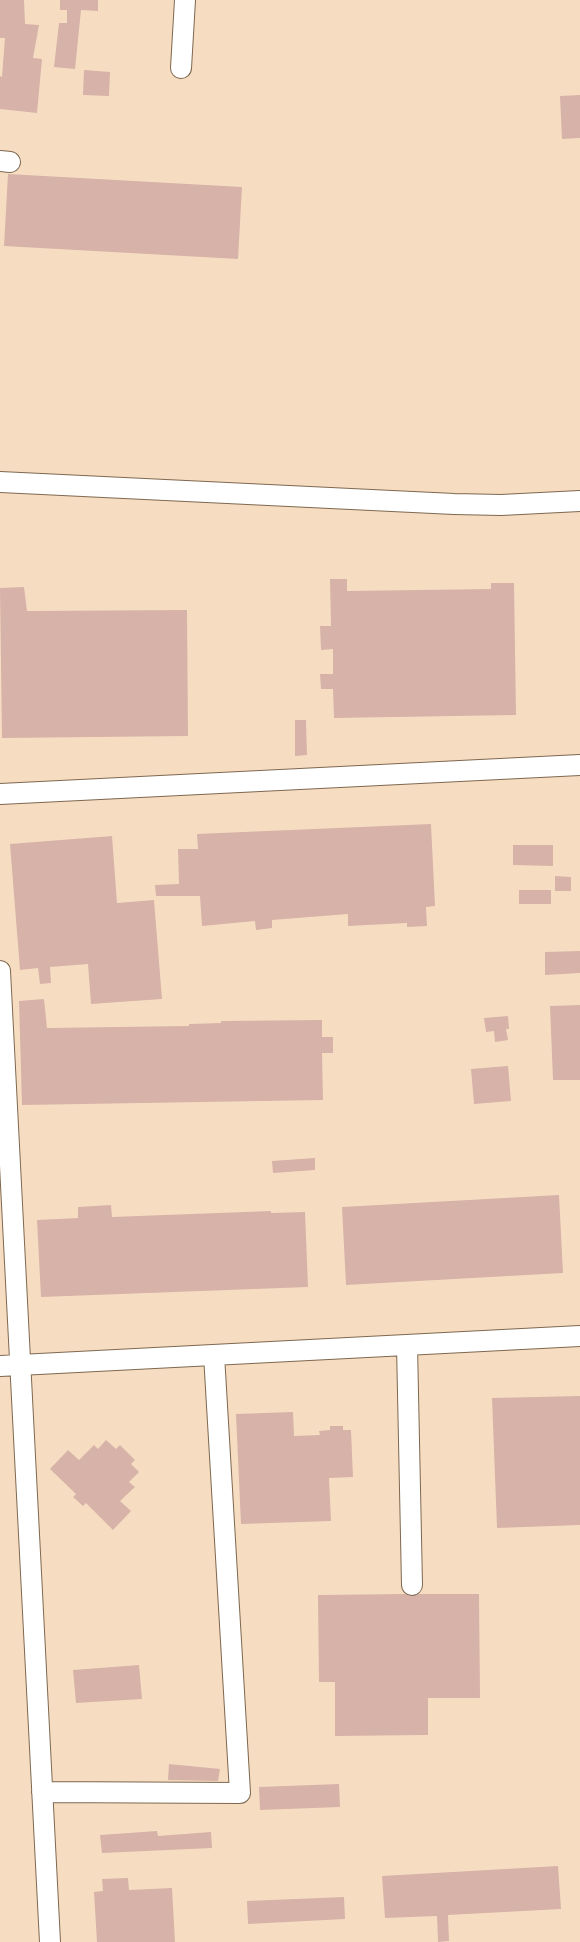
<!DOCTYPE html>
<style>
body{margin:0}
canvas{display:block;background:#f6ddc1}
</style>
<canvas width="580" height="1942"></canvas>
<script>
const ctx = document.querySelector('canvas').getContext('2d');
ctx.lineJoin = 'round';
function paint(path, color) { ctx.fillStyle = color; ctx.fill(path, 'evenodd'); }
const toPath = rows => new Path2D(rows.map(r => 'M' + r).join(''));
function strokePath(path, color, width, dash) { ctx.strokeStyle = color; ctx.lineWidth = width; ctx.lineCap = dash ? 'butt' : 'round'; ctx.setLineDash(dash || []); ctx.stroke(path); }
paint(toPath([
 [0,0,24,0,25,24,39,25,33,58,42,59,37,113,0,109,0,76,2,77,5,38,0,38],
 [60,0,98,0,98,11,81,10,75,69,54,67,59,23,67,23,67,10,60,10],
 [84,70,110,72,109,96,83,95],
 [580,95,580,138,562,139,560,96],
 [8,174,242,187,238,259,4,246],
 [330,579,347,579,347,591,491,589,491,583,514,583,516,715,334,718,333,689,321,689,320,674,333,674,333,649,321,650,320,626,331,626],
 [24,587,27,611,187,610,188,736,2,738,0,588],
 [295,720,306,720,307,755,295,756],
 [431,824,435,906,426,907,427,926,407,927,407,923,348,926,348,914,272,920,272,928,256,930,255,921,202,926,200,896,156,896,155,885,179,884,178,849,198,849,197,834],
 [112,836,117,903,154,900,162,999,91,1004,88,964,50,967,51,983,40,984,38,968,20,970,10,844],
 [513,845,553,845,553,866,513,865],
 [555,876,571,877,571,891,555,891],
 [519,890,551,890,551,904,519,904],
 [580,951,580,973,545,975,545,952],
 [44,999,47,1028,189,1026,189,1024,221,1023,221,1021,322,1020,322,1037,333,1037,333,1053,322,1053,323,1100,22,1105,19,1001],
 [580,1005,580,1080,553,1080,550,1006],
 [508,1016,509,1029,506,1029,508,1040,495,1042,494,1031,486,1032,484,1018],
 [508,1066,511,1101,474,1104,471,1069],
 [315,1158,315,1170,273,1173,272,1161],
 [559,1195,563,1273,346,1285,342,1207],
 [111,1205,112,1217,271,1211,271,1213,305,1212,308,1287,41,1297,37,1220,78,1218,78,1207],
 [580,1396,580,1525,497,1528,492,1398],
 [293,1412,294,1436,320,1435,319,1431,330,1430,330,1426,343,1426,343,1430,351,1430,353,1477,329,1478,331,1521,241,1524,236,1414],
 [106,1440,116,1449,120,1445,135,1460,131,1464,139,1472,129,1482,135,1487,120,1501,131,1511,113,1530,86,1503,83,1506,73,1497,76,1494,50,1469,68,1450,79,1460,94,1445,98,1449],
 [405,1594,412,1596,419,1594,479,1594,480,1698,428,1698,428,1735,335,1736,335,1682,319,1682,318,1595],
 [139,1665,142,1699,76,1703,73,1670],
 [169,1764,220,1769,218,1781,168,1780],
 [339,1784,340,1807,260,1810,259,1787],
 [157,1831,158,1836,211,1832,212,1848,102,1853,100,1835],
 [558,1866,561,1909,448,1915,449,1941,438,1942,437,1916,385,1918,382,1876],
 [128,1878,129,1890,172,1888,175,1942,97,1942,94,1892,103,1891,102,1879],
 [344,1897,345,1919,248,1924,247,1901]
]), '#d7b2a8');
const minor = toPath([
 [181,68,185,0],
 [0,161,10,162],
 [0,482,454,504,501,505,580,501],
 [0,794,580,765],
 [0,971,50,1942],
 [407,1345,412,1585],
 [0,1366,580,1336],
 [42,1792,240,1793,214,1355]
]);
strokePath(minor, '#7e6850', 22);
strokePath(minor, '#fff', 20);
</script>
